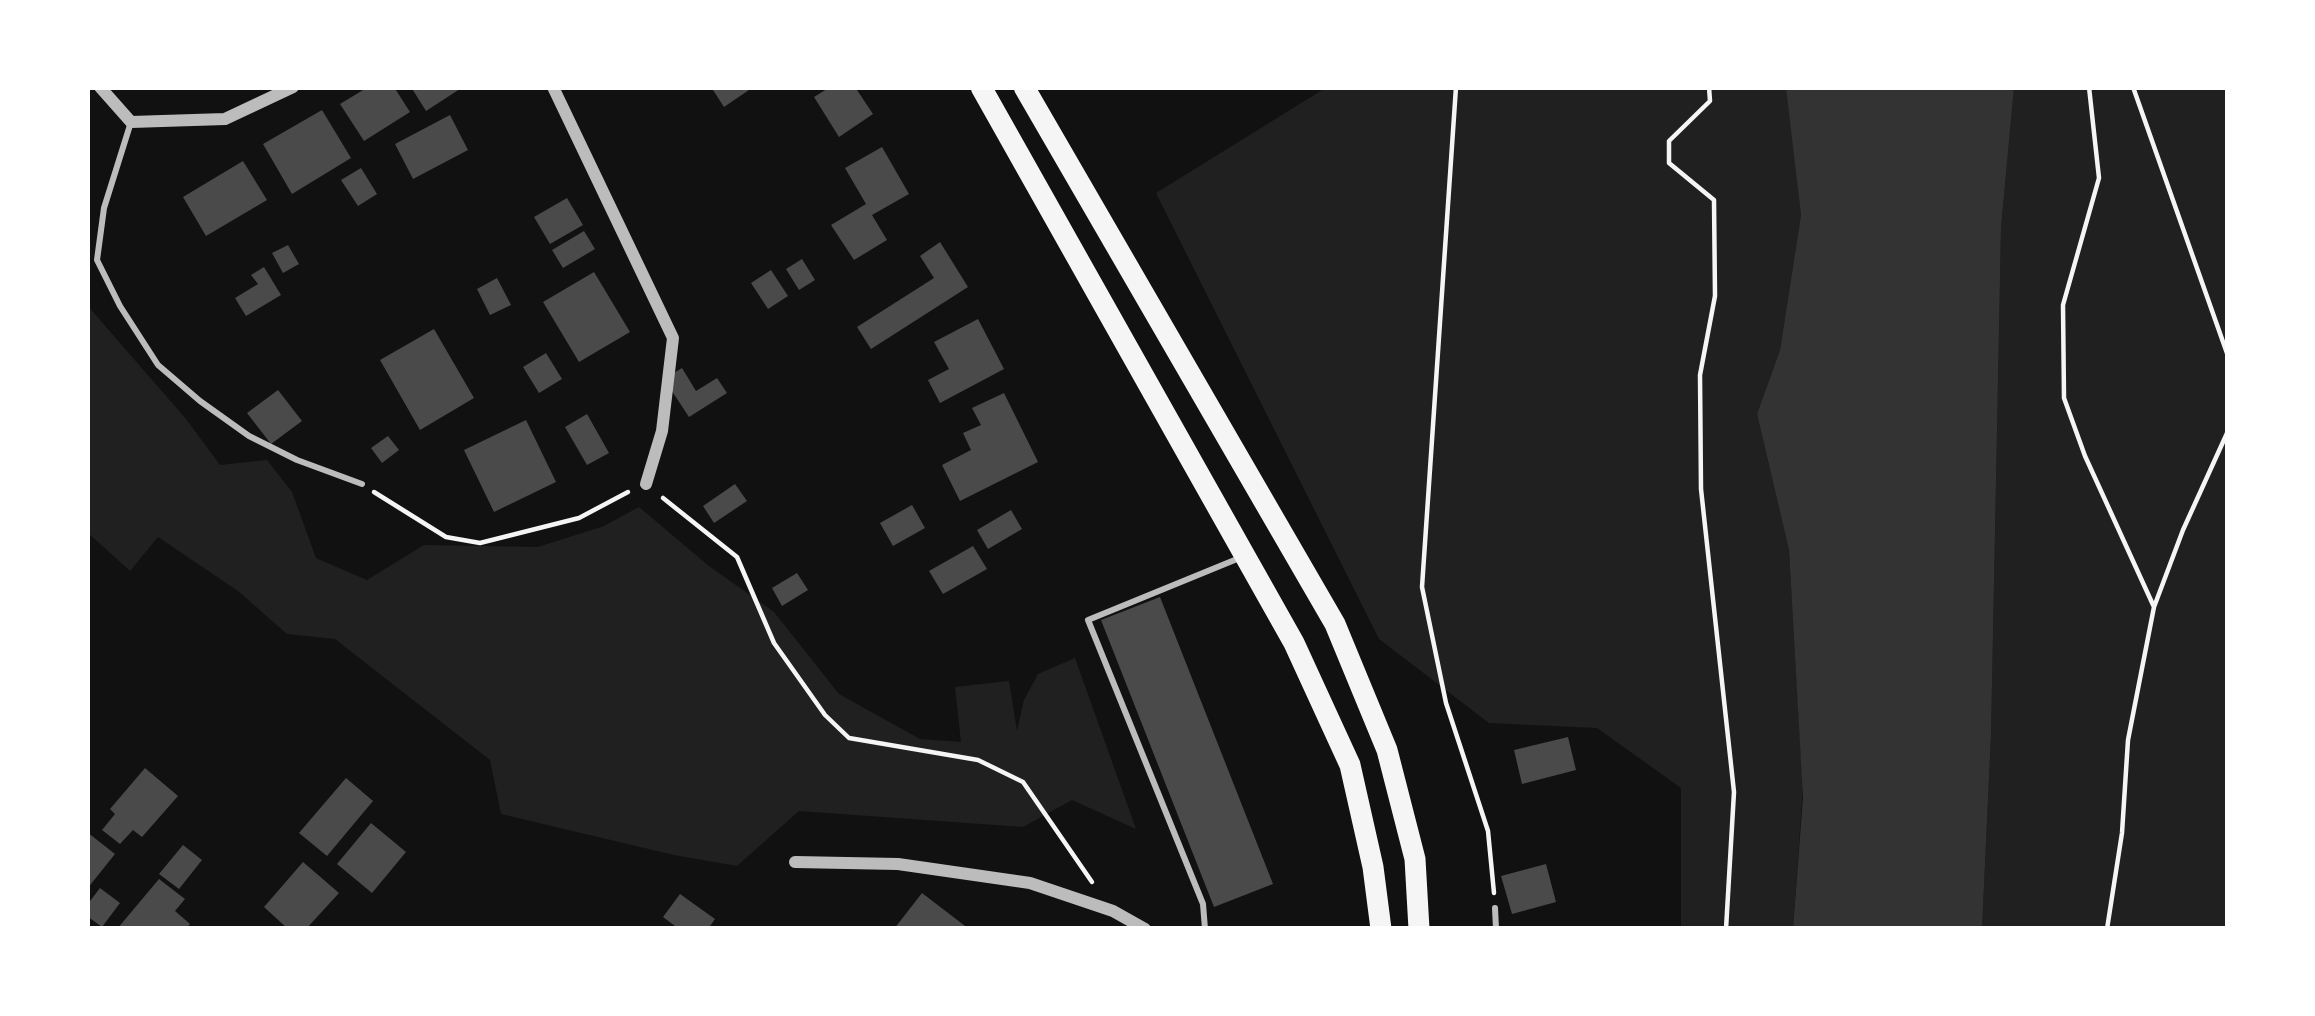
<!DOCTYPE html>
<style>
body{margin:0}
#map{position:relative;width:2315px;height:1016px;overflow:hidden;background:#111;font-family:"Open Sans",sans-serif}
canvas{display:block}
.frame{position:absolute;inset:0;border:90px solid #fff;pointer-events:none}
</style>
<div id="map">
<canvas width="2315" height="1016"></canvas>
<div class="frame"></div>
</div>
<script>
const ctx = document.querySelector('canvas').getContext('2d');
ctx.lineJoin = 'round';
function paint(path, color) { ctx.fillStyle = color; ctx.fill(path, 'evenodd'); }
const toPath = rows => new Path2D(rows.map(r => 'M' + r).join(''));
function strokePath(path, color, width, dash) { ctx.strokeStyle = color; ctx.lineWidth = width; ctx.lineCap = dash ? 'butt' : 'round'; ctx.setLineDash(dash || []); ctx.stroke(path); }
paint(toPath([
 [1327,87,1789,87,1801,215,1780,350,1757,414,1789,550,1803,788,1793,929,1681,929,1681,788,1597,728,1489,723,1379,639,1156,193],
 [2014,87,2228,87,2228,929,1982,929,1991,735,2001,228],
 [87,305,186,419,220,465,267,460,292,492,316,558,367,580,424,545,538,547,604,526,639,507,709,566,774,612,839,694,920,739,961,742,955,687,1009,681,1017,731,1024,700,1038,674,1075,658,1136,829,1072,800,1023,827,799,811,737,866,674,855,501,814,490,760,335,639,287,634,238,591,158,537,130,571,87,532]
]), '#202020');
paint(toPath([
 [1786,87,2014,87,2001,228,1991,735,1982,929,1793,929,1803,797,1789,550,1757,414,1780,350,1801,215]
]), '#333');
paint(toPath([
 [368,87,394,87,410,112,364,141,340,104],
 [411,87,463,87,426,111],
 [711,87,747,87,749,90,724,107],
 [830,87,855,87,873,114,839,137,814,97],
 [322,110,351,158,292,194,263,144],
 [450,115,468,150,413,179,395,144],
 [882,147,909,194,872,215,887,240,854,260,831,225,866,204,845,168],
 [243,161,267,200,206,236,183,197],
 [361,168,377,194,358,206,341,180],
 [567,198,583,225,550,244,534,217],
 [584,231,595,249,563,268,552,250],
 [940,242,968,287,871,349,857,327,934,278,920,256],
 [288,245,299,264,283,273,272,253],
 [802,259,815,280,799,290,786,269],
 [264,267,281,295,246,316,235,298,258,284,251,275],
 [771,270,788,296,768,309,751,283],
 [594,272,630,332,579,362,543,302],
 [497,278,511,305,490,315,477,289],
 [978,319,1004,369,940,403,928,380,949,369,934,342],
 [434,329,474,398,420,430,380,360],
 [546,353,562,379,539,393,523,367],
 [682,368,696,391,717,378,727,393,689,417,664,379],
 [278,390,302,421,271,444,247,413],
 [1004,393,1038,462,960,501,942,465,971,450,963,433,981,425,972,408],
 [587,414,609,453,587,465,565,427],
 [526,420,556,482,494,512,464,450],
 [388,436,399,450,382,463,371,448],
 [735,484,747,501,714,523,703,506],
 [912,505,925,528,893,546,880,523],
 [1011,510,1022,529,988,549,977,530],
 [973,546,987,569,943,594,929,571],
 [797,573,808,590,782,606,772,588],
 [1160,597,1273,884,1214,907,1101,620],
 [1568,737,1576,770,1522,784,1514,750],
 [145,768,178,796,142,837,133,830,120,844,102,830,115,814,110,809],
 [346,778,373,801,327,856,299,833],
 [371,823,406,852,372,893,337,864],
 [87,832,115,854,87,889],
 [183,845,202,860,179,889,159,874],
 [303,862,339,893,306,929,288,929,264,907],
 [1546,864,1556,902,1512,914,1501,876],
 [159,879,185,899,175,911,190,924,186,929,117,929],
 [100,888,120,903,102,927,87,916,87,905],
 [922,893,969,929,894,929],
 [680,894,715,919,708,929,679,929,663,917]
]), '#4a4a4a');
strokePath(toPath([
 [1456,87,1422,587,1446,703,1488,831,1494,893],
 [1709,87,1710,101,1669,141,1669,163,1714,200,1715,296,1700,375,1701,489,1734,792,1726,929],
 [2089,87,2099,178,2063,305,2064,398,2085,456,2154,607,2128,740,2122,833,2107,929],
 [2133,87,2228,356],
 [374,492,446,537,480,543,579,518,628,492],
 [663,498,737,557,774,643,825,715,849,738,978,760,1023,782,1092,882],
 [2154,607,2183,530,2228,431]
]), '#f5f5f5', 4.5);
strokePath(toPath([
 [131,122,104,208,97,260,120,306,158,365,200,401,249,436,297,460,362,484],
 [1495,908,1496,929],
 [1205,929,1203,904,1088,620,1242,557]
]), '#bcbcbc', 6);
strokePath(toPath([
 [100,87,131,122,225,119,293,87],
 [553,87,673,338,662,431,646,484],
 [795,862,898,864,1030,883,1113,911,1145,929]
]), '#bcbcbc', 12);
strokePath(toPath([
 [981,87,1294,643,1350,765,1373,867,1381,929],
 [1024,87,1335,624,1387,750,1415,859,1419,929]
]), '#f5f5f5', 21);
</script>
